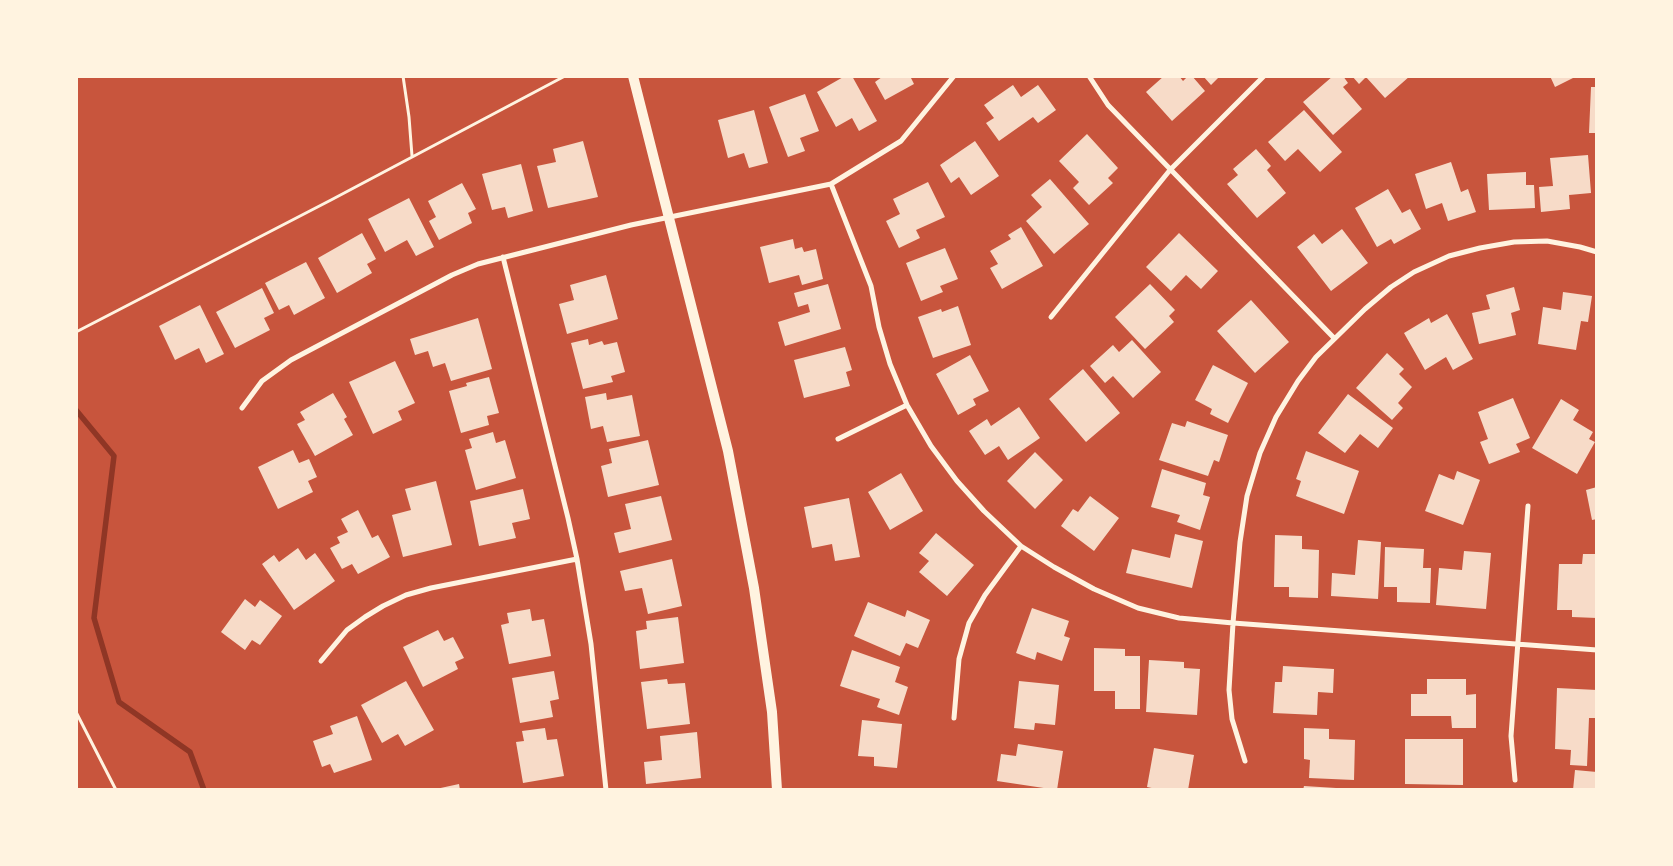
<!DOCTYPE html>
<style>
body{margin:0}
#map{position:relative;width:1673px;height:866px;overflow:hidden;background:#c8553d;font-family:"Source Sans 3",sans-serif}
canvas{display:block}
.frame{position:absolute;inset:0;border:78px solid #fff3e0;pointer-events:none}
</style>
<div id="map">
<canvas width="1673" height="866"></canvas>
<div class="frame"></div>
</div>
<script>
const ctx = document.querySelector('canvas').getContext('2d');
ctx.lineJoin = 'round';
const toPath = rows => new Path2D(rows.map(r => 'M' + r).join(''));
function strokePath(path, color, width, dash) { ctx.strokeStyle = color; ctx.lineWidth = width; ctx.lineCap = dash ? 'butt' : 'round'; ctx.setLineDash(dash || []); ctx.stroke(path); }
function paint(path, color) { ctx.fillStyle = color; ctx.fill(path, 'evenodd'); }
strokePath(toPath([
 [76,410,114,456,94,618,119,702,190,752,204,790]
]), '#8f3625', 5.5);
paint(toPath([
 [845,76,852,76,877,121,859,131,852,118,836,127,817,92],
 [882,76,910,76,914,84,885,100,875,82,882,77],
 [1164,76,1179,76,1183,81,1188,76,1192,76,1205,91,1172,121,1146,92],
 [1203,76,1220,76,1211,85],
 [1333,76,1343,76,1348,83,1343,87,1362,109,1333,135,1303,102],
 [1352,76,1410,76,1385,98,1366,77,1359,84],
 [1550,76,1577,76,1555,87],
 [1013,85,1021,97,1038,85,1056,110,1038,123,1033,117,999,141,986,123,994,118,984,105],
 [1591,87,1597,87,1597,133,1589,133],
 [805,94,819,131,800,138,805,151,788,157,769,107],
 [754,110,768,163,749,168,744,153,728,158,718,120],
 [1304,110,1342,152,1320,172,1298,149,1285,161,1268,142],
 [1087,134,1118,168,1108,178,1113,183,1089,205,1073,188,1079,182,1059,161],
 [583,141,598,197,548,208,537,166,556,162,553,149],
 [975,141,999,176,971,195,959,177,951,183,940,165],
 [1256,149,1271,166,1267,170,1286,193,1257,218,1227,184,1238,175,1233,169],
 [1588,155,1591,193,1569,195,1570,209,1541,212,1539,187,1553,186,1550,158],
 [1451,162,1461,192,1468,189,1476,212,1448,221,1442,203,1426,209,1415,174],
 [521,164,533,211,508,218,505,207,492,210,482,174],
 [1526,172,1526,185,1534,185,1535,208,1489,210,1487,174],
 [1050,179,1089,224,1054,254,1026,221,1042,207,1031,195],
 [928,182,945,217,916,230,920,238,899,248,886,221,900,214,893,199],
 [462,183,476,209,468,213,472,223,439,240,429,221,436,217,428,201],
 [1388,189,1402,213,1410,209,1421,229,1394,244,1391,239,1377,247,1355,208],
 [409,198,434,247,416,256,407,240,385,252,368,219],
 [1021,227,1043,266,1002,289,990,268,998,264,990,251,1011,239,1008,235],
 [1342,229,1368,263,1331,291,1297,247,1314,234,1322,244],
 [362,233,376,259,367,264,372,273,337,293,318,258],
 [1179,233,1218,271,1201,289,1186,275,1171,291,1146,267],
 [793,239,795,249,802,247,804,252,816,249,823,279,802,285,799,275,769,283,760,247],
 [945,248,958,279,940,286,943,292,921,301,906,263],
 [306,262,325,298,294,315,289,305,279,310,265,283],
 [606,275,618,319,567,334,559,304,574,300,570,285],
 [828,284,841,329,785,346,778,322,810,312,808,304,798,307,794,293],
 [1150,284,1175,310,1169,316,1174,322,1145,349,1115,317],
 [1514,287,1520,310,1511,313,1516,335,1479,344,1472,313,1490,309,1486,295],
 [262,288,274,313,264,318,270,330,235,348,216,312],
 [1563,292,1592,296,1588,322,1581,321,1576,350,1538,344,1543,307,1561,310],
 [1251,300,1289,342,1255,373,1217,331],
 [200,305,224,354,206,363,199,348,175,360,159,326],
 [958,306,971,345,933,358,918,317,941,309,942,312],
 [1447,314,1473,359,1453,370,1446,357,1425,370,1404,333,1429,318,1431,323],
 [478,318,492,369,451,381,445,363,433,367,428,351,415,355,410,339],
 [588,339,589,345,602,341,604,345,617,342,625,372,611,376,613,382,583,389,571,343],
 [1132,340,1161,372,1133,398,1113,376,1105,383,1090,366,1113,345,1119,352],
 [845,347,852,370,846,372,850,386,804,398,794,360],
 [1387,353,1404,369,1399,374,1412,387,1398,403,1403,408,1392,420,1356,388],
 [970,355,989,391,973,399,976,405,958,415,936,374],
 [395,361,415,403,398,411,402,420,373,434,349,382],
 [1213,365,1248,383,1228,423,1210,414,1212,409,1195,400],
 [1083,369,1120,413,1086,442,1049,399],
 [489,377,499,413,487,416,489,425,461,433,449,391,467,386,466,383],
 [333,393,347,417,344,419,353,435,315,456,297,424,305,420,300,412],
 [606,393,607,400,632,395,640,436,607,442,603,426,591,429,585,397],
 [1348,394,1393,428,1378,448,1360,434,1345,453,1318,433],
 [1513,398,1530,438,1516,444,1520,452,1489,464,1480,442,1488,439,1478,412],
 [1561,399,1579,410,1573,420,1593,432,1589,439,1595,442,1577,474,1532,448],
 [1019,407,1040,438,1008,460,999,446,985,455,969,431,987,419,991,426],
 [1187,421,1228,435,1219,462,1214,460,1208,476,1159,460,1172,423,1185,427],
 [493,432,496,443,505,440,516,478,476,490,465,450,472,448,469,439],
 [648,440,659,485,608,497,601,466,612,463,609,449],
 [293,450,299,463,309,459,317,477,308,481,313,492,278,509,258,467],
 [1306,451,1359,471,1344,514,1296,496,1301,481,1296,479],
 [1035,452,1063,480,1035,509,1007,481],
 [1162,469,1206,483,1203,495,1210,497,1200,530,1177,522,1180,515,1151,507],
 [1457,471,1480,480,1463,525,1425,511,1439,474,1454,480],
 [901,473,923,511,890,530,868,492],
 [436,481,452,545,403,557,392,515,411,510,405,489],
 [1597,487,1597,519,1592,520,1586,490],
 [523,489,530,519,512,523,516,538,479,546,470,501],
 [661,496,672,540,619,553,614,533,631,529,625,504],
 [1090,496,1119,518,1094,551,1061,526,1073,509,1078,512],
 [849,498,860,557,835,561,832,544,812,548,804,507],
 [358,510,372,538,378,535,390,557,358,574,352,564,342,569,330,548,340,543,337,537,348,532,341,519],
 [936,533,974,565,947,596,919,572,929,561,919,553],
 [1175,534,1203,541,1192,588,1126,573,1132,549,1170,558],
 [1275,535,1302,536,1302,549,1319,550,1318,598,1289,597,1289,587,1274,587],
 [1358,540,1381,542,1378,599,1331,596,1332,573,1355,575],
 [1385,547,1424,549,1423,568,1431,568,1430,603,1397,602,1397,587,1384,587],
 [298,548,306,560,315,553,335,581,294,610,262,564,274,555,279,562],
 [1464,551,1491,553,1486,609,1436,605,1439,568,1462,570],
 [1583,554,1596,554,1595,594,1597,594,1597,618,1572,617,1572,610,1557,610,1559,564,1582,564],
 [672,559,682,606,648,614,642,588,625,591,620,571],
 [245,599,255,607,260,600,282,616,260,645,252,640,245,650,221,632],
 [868,602,905,617,907,610,930,620,918,648,906,643,900,656,854,636],
 [1032,608,1069,621,1064,636,1070,638,1062,661,1037,652,1035,660,1016,653],
 [530,609,532,621,544,619,551,656,509,664,501,625,509,623,507,613],
 [678,617,684,663,640,669,636,631,647,629,646,621],
 [438,630,444,641,453,637,464,658,455,662,458,669,423,687,403,647],
 [1094,648,1125,649,1125,656,1140,656,1140,709,1115,709,1115,691,1094,691],
 [852,650,900,667,895,682,908,687,899,715,877,707,880,699,840,686],
 [1149,660,1184,662,1184,668,1200,669,1197,715,1146,712],
 [1283,666,1334,669,1333,693,1318,692,1317,715,1273,713,1275,682,1282,682],
 [554,671,559,699,550,701,553,717,520,723,512,678],
 [667,679,668,684,685,683,690,724,647,729,641,682],
 [1427,679,1466,679,1466,695,1476,694,1476,728,1452,728,1451,716,1411,716,1411,694,1427,694],
 [406,681,434,730,405,746,398,734,382,743,361,705],
 [1019,681,1059,685,1055,725,1035,723,1034,730,1014,728],
 [1557,688,1597,690,1597,718,1589,718,1587,766,1570,765,1571,750,1555,749],
 [357,716,372,760,334,773,330,764,322,767,313,741,333,734,330,726],
 [862,720,902,724,897,768,874,766,874,757,858,756],
 [545,728,547,740,557,739,564,776,523,783,516,742,524,741,522,731],
 [1304,728,1329,729,1329,739,1355,740,1354,780,1309,778,1310,760,1304,759],
 [697,732,701,778,646,784,644,762,662,760,660,736],
 [1405,739,1463,739,1463,785,1405,784],
 [1018,744,1063,751,1057,790,997,781,1001,754,1016,756],
 [1154,748,1194,755,1188,790,1161,790,1147,787],
 [1575,770,1597,772,1597,790,1573,790],
 [459,784,460,790,436,790,436,789],
 [1304,786,1336,788,1336,790,1303,790]
]), '#f7dbc8');
strokePath(toPath([
 [403,76,409,117,412,156],
 [76,332,331,200,565,76],
 [76,712,116,790]
]), '#fff3e0', 3);
strokePath(toPath([
 [796,790,866,790]
]), '#fff3e0', 4);
strokePath(toPath([
 [1089,76,1108,105,1334,338],
 [831,184,871,286,879,327,890,364,907,405,931,446,957,481,984,511,1021,546,1054,567,1094,589,1138,608,1179,618,1233,623,1597,650],
 [503,257,568,518,577,559,591,644,606,790],
 [1051,317,1170,170,1264,76],
 [242,408,262,381,291,360,452,275,478,264,631,225,831,184,901,141,954,76],
 [838,439,907,405],
 [321,661,347,630,365,617,383,606,406,595,431,588,577,559],
 [954,718,959,659,969,623,985,595,1021,546],
 [1245,761,1232,719,1229,690,1233,623,1240,542,1247,496,1260,453,1276,417,1298,381,1316,357,1365,309,1391,287,1414,272,1449,256,1480,248,1514,242,1547,241,1580,247,1597,252],
 [1515,780,1511,736,1528,506]
]), '#fff3e0', 5);
strokePath(toPath([
 [633,76,728,451,754,588,772,712,777,790]
]), '#fff3e0', 10);
</script>
